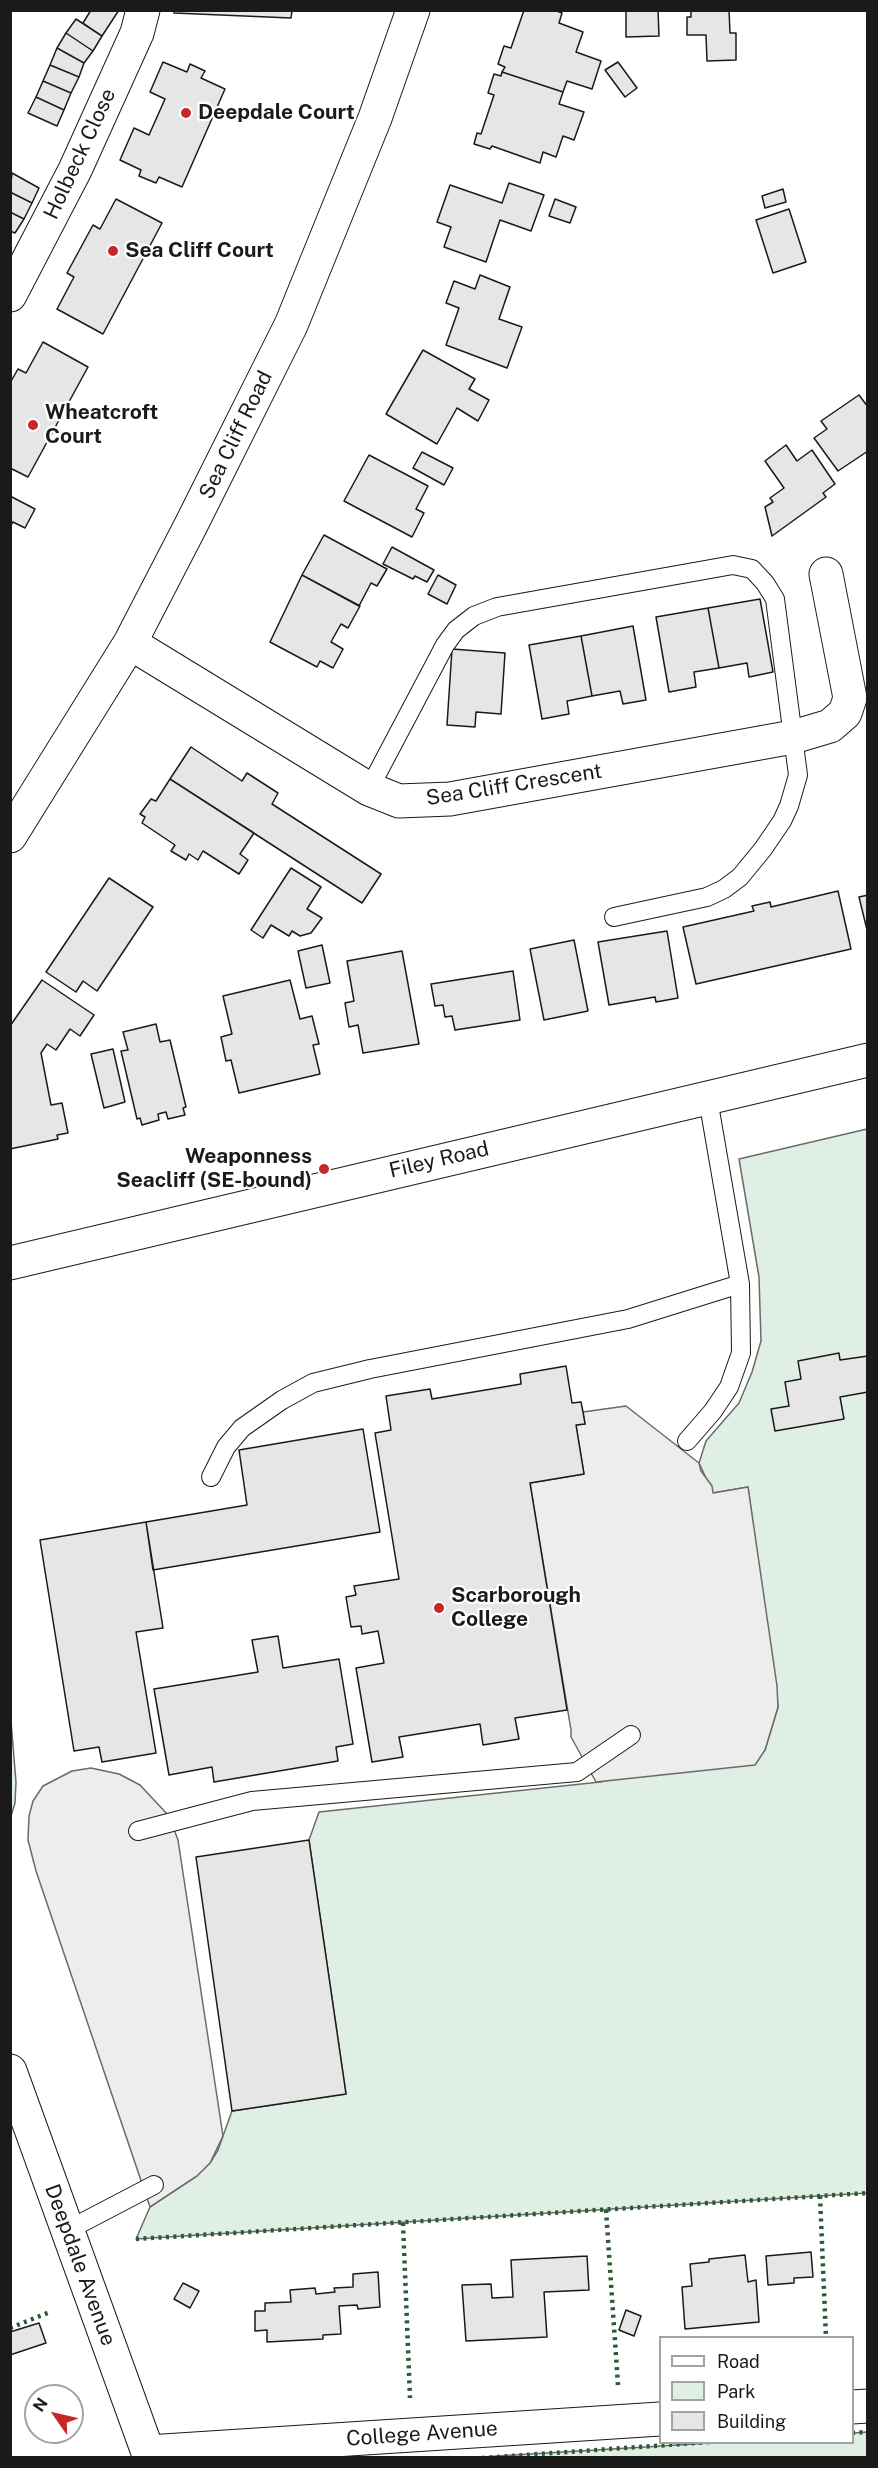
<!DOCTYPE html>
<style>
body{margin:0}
#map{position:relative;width:878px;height:2468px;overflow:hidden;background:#fff;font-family:"Public Sans",sans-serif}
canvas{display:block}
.frame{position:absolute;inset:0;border:12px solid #1a1a1a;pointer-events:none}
.legend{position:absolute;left:659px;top:2336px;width:195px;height:108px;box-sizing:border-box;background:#fff;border:2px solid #a3a3a3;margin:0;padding:8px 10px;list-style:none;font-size:18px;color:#1a1a1a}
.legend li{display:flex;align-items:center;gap:12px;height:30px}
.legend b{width:30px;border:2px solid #a3a3a3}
.north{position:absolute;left:24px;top:2384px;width:60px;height:60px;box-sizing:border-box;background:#fff;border:2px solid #a3a3a3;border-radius:50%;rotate:304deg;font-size:16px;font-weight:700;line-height:24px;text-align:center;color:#1a1a1a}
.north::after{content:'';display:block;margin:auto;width:21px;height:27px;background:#c62828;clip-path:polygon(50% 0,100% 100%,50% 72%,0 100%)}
</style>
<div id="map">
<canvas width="878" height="2468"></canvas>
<div class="frame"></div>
<ul class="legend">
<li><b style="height:8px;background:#fff"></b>Road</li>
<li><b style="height:16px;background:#e0efe3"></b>Park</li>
<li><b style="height:16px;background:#e6e6e6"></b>Building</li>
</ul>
<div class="north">N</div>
</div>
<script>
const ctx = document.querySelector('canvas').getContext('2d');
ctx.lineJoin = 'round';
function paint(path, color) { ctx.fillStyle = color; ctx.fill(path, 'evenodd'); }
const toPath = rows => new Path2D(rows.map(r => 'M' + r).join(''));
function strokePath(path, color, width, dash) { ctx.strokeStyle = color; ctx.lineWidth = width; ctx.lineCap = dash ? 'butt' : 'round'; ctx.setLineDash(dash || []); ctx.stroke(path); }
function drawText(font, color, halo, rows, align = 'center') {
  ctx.font = font + ' "Public Sans",sans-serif'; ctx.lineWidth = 4.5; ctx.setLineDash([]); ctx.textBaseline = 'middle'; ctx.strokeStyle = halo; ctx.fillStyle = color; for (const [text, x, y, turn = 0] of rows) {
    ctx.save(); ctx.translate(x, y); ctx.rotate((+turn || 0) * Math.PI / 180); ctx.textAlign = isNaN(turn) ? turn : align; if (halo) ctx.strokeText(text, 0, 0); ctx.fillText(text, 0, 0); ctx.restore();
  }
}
const green = toPath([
 [867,1129,867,2193,136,2239,150,2207,196,2176,210,2163,218,2150,232,2111,346,2094,309,1840,319,1812,600,1782,765,1750,778,1707,748,1487,713,1493,699,1463,706,1441,739,1403,752,1372,761,1341,759,1277,739,1159,867,1129],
 [10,1709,16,1782,15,1803,11,1816,10,1709],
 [867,2432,867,2457,482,2457,710,2443,852,2442,853,2433,867,2432]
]);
paint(green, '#e0efe3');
strokePath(green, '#6a6a6a', 1.5);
const parking = toPath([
 [626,1406,699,1463,701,1471,712,1486,713,1493,748,1487,777,1686,778,1707,765,1750,755,1765,596,1782,571,1737,571,1730,530,1483,584,1474,576,1425,585,1424,583,1412,626,1406],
 [91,1768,119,1774,140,1785,169,1816,178,1840,223,2136,210,2163,197,2176,150,2207,36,1871,28,1840,29,1816,33,1801,43,1786,72,1771,91,1768]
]);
paint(parking, '#ededed');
strokePath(parking, '#6a6a6a', 1.5);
const building = toPath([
 [91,10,119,10,102,36,83,23,91,10],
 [174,10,301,10,292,11,291,18,174,13,174,10],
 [524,10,554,10,562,13,559,23,583,32,576,52,601,61,592,89,567,81,563,92,502,72,505,67,498,64,504,46,511,48,524,10],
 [626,10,658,10,659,36,626,37,626,10],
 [691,10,729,10,730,33,736,33,736,60,707,61,706,35,687,35,687,17,691,17,691,10],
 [76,19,102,36,93,51,66,33,76,19],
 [66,33,93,51,84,63,57,48,66,33],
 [57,48,84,63,79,77,50,65,57,48],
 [163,62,187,72,190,64,205,71,201,78,225,89,182,187,159,177,156,183,139,176,141,170,120,160,134,128,149,135,165,99,150,92,163,62],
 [618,62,637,88,625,97,605,70,618,62],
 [50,65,79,77,71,93,43,81,50,65],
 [502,72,563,92,559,104,584,112,574,140,563,136,556,157,543,152,540,163,492,146,490,149,474,144,477,133,481,134,494,95,488,93,494,74,501,76,502,72],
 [43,81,71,93,64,110,36,97,43,81],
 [36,97,64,110,57,126,28,113,36,97],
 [12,173,39,188,32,203,10,192,12,173],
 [509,183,544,195,531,231,500,220,486,262,444,247,451,227,437,222,450,185,502,203,509,183],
 [783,189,786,202,765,208,762,196,783,189],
 [10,192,32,203,24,219,10,212,10,192],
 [116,199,162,223,103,334,57,309,74,277,67,273,93,225,100,229,116,199],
 [555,199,576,207,570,223,549,216,555,199],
 [789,209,806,262,773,273,756,220,789,209],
 [10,212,24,219,15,233,10,231,10,212],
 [480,275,510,287,499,319,522,327,507,368,446,345,459,308,446,303,454,281,475,289,480,275],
 [43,342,88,367,28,477,10,468,10,383,18,369,26,373,43,342],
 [423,350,475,379,469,389,489,400,478,421,457,408,437,444,386,414,423,350],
 [859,395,868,407,868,451,838,471,814,438,827,429,821,421,859,395],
 [786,445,797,461,812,450,835,484,823,493,826,497,772,536,765,507,773,502,770,498,784,488,765,461,786,445],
 [422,452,453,468,444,485,413,468,422,452],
 [369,455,428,486,416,509,424,513,412,537,344,501,369,455],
 [10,496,35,509,25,528,13,522,10,526,10,496],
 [324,535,387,569,377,586,371,583,359,606,302,575,324,535],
 [392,547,434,570,427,582,415,576,413,579,383,564,392,547],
 [302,575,360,606,348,628,341,624,331,642,343,649,333,668,320,661,317,667,270,642,302,575],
 [438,575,456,585,447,604,428,594,438,575],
 [760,599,773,672,749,677,747,663,719,668,708,608,760,599],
 [708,608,719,668,694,672,696,687,669,692,656,617,708,608],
 [633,626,646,700,623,704,620,691,592,696,581,636,633,626],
 [581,636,592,696,567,701,569,714,542,719,529,645,581,636],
 [452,649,505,653,501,714,476,712,475,727,447,725,452,649],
 [191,747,242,781,247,773,278,793,272,804,381,874,362,903,170,779,191,747],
 [170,779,254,833,240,854,248,860,239,874,203,851,198,860,189,854,186,860,171,851,175,845,142,823,145,817,140,814,151,799,156,801,170,779],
 [291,868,321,887,307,909,322,918,311,933,300,936,292,931,289,936,271,925,263,938,251,930,291,868],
 [109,878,153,907,97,991,83,981,76,992,46,972,109,878],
 [838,891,851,949,696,984,683,927,754,911,752,906,770,902,771,907,838,891],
 [868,895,868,934,859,897,868,895],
 [667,931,678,998,656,1002,655,997,609,1005,598,942,667,931],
 [574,940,588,1011,544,1020,530,949,574,940],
 [322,945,330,983,306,988,298,951,322,945],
 [402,951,419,1044,363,1053,358,1025,349,1027,345,1003,354,1001,347,961,402,951],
 [513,971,520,1020,455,1030,452,1016,445,1017,443,1005,435,1006,431,984,513,971],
 [42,980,94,1015,80,1036,70,1029,56,1050,47,1044,41,1053,51,1105,62,1103,68,1133,57,1135,58,1139,10,1149,10,1026,42,980],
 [290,980,300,1019,312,1016,319,1044,313,1045,320,1074,239,1093,231,1060,226,1061,221,1037,232,1034,223,996,290,980],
 [156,1024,160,1042,170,1040,186,1107,183,1108,185,1115,168,1119,166,1112,158,1114,159,1120,142,1125,140,1118,137,1119,121,1051,128,1050,123,1032,156,1024],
 [113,1049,125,1102,104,1108,91,1054,113,1049],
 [839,1353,840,1360,868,1356,868,1392,840,1397,844,1419,775,1431,771,1409,789,1406,785,1382,801,1379,798,1361,839,1353],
 [566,1366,572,1403,581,1402,583,1412,585,1424,576,1425,584,1474,530,1483,567,1710,515,1718,519,1739,483,1745,480,1724,399,1737,403,1757,372,1762,356,1668,384,1663,378,1631,362,1634,361,1626,351,1627,346,1597,356,1595,354,1586,399,1579,375,1433,391,1430,386,1396,430,1389,432,1399,521,1384,520,1374,566,1366],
 [363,1429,380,1532,153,1570,146,1522,247,1505,239,1450,363,1429],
 [146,1522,163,1628,136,1632,156,1753,102,1762,99,1747,74,1751,40,1540,146,1522],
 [278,1636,283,1668,339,1659,353,1744,336,1747,338,1761,214,1782,212,1767,169,1775,154,1689,258,1672,252,1640,278,1636],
 [309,1840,346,2094,232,2111,196,1857,309,1840],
 [811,2252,813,2277,794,2278,794,2283,768,2285,766,2256,811,2252],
 [745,2255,748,2282,756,2280,759,2322,685,2329,682,2287,692,2286,690,2264,709,2262,709,2259,745,2255],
 [587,2256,589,2290,544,2292,547,2337,466,2341,462,2285,491,2284,492,2298,513,2297,511,2260,587,2256],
 [378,2272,380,2307,358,2309,357,2305,339,2306,341,2334,323,2335,323,2339,267,2342,267,2330,255,2331,255,2311,265,2311,265,2303,291,2302,290,2290,315,2288,316,2294,335,2292,334,2288,353,2287,353,2274,378,2272],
 [183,2283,199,2291,190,2308,174,2299,183,2283],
 [626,2310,641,2316,634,2336,619,2330,626,2310],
 [39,2323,46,2343,10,2355,10,2332,39,2323]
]);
paint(building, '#e6e6e6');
strokePath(building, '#1a1a1a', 1.5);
const service = toPath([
 [369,789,445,645,456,630,474,616,497,607,733,565,752,569,765,583,775,599,798,775,789,806,782,821,763,849,740,877,724,889,707,897,614,917],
 [687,1441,713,1411,729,1387,741,1353,740,1284,708,1099],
 [211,1477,226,1447,242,1428,282,1400,313,1383,370,1369,628,1319,740,1284],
 [138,1831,252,1801,577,1772,631,1735],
 [68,2230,154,2185]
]);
const minor = toPath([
 [10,295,75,170,137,33,143,10],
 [130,643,369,789,399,801,450,799,793,737,830,726,845,713,850,698,826,574],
 [10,836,130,643,191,525,291,325,375,118,413,10],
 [10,2071,150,2458],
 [852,2407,868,2406],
 [148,2452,660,2419]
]);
const trunk = toPath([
 [10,1263,868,1060]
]);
strokePath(service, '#1a1a1a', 20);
strokePath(minor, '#1a1a1a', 35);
strokePath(trunk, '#1a1a1a', 35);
strokePath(service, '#fff', 18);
strokePath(minor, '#fff', 33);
strokePath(trunk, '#fff', 33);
strokePath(toPath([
 [820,2196,826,2338],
 [606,2210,618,2385],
 [403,2223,410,2398],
 [136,2239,868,2193],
 [10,2328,50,2312],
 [852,2433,868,2432],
 [482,2458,710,2442]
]), '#2b5a34', 4.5, [3, 4.5]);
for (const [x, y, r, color] of [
 [186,113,6,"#c62828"],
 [113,251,6,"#c62828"],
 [33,425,6,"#c62828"],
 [324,1169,6,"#c62828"],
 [439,1608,6,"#c62828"]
]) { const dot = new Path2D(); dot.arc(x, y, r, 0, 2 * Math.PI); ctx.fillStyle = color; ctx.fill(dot); strokePath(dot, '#fff', 2); }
drawText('bold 21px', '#1a1a1a', '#fff', [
 ["Deepdale Court",198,113],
 ["Sea Cliff Court",125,251],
 ["Wheatcroft",45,413],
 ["Court",45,437],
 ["Weaponness",312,1157,"right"],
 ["Seacliff (SE-bound)",312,1181,"right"],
 ["Scarborough",451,1596],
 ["College",451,1620]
], 'left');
drawText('21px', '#1a1a1a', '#fff', [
 ["Holbeck Close",80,154,-65],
 ["Sea Cliff Road",236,435,-64],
 ["Sea Cliff Crescent",514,785,-9],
 ["Filey Road",439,1160,-13],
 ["Deepdale Avenue",80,2265,70],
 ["College Avenue",422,2434,-4]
]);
</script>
